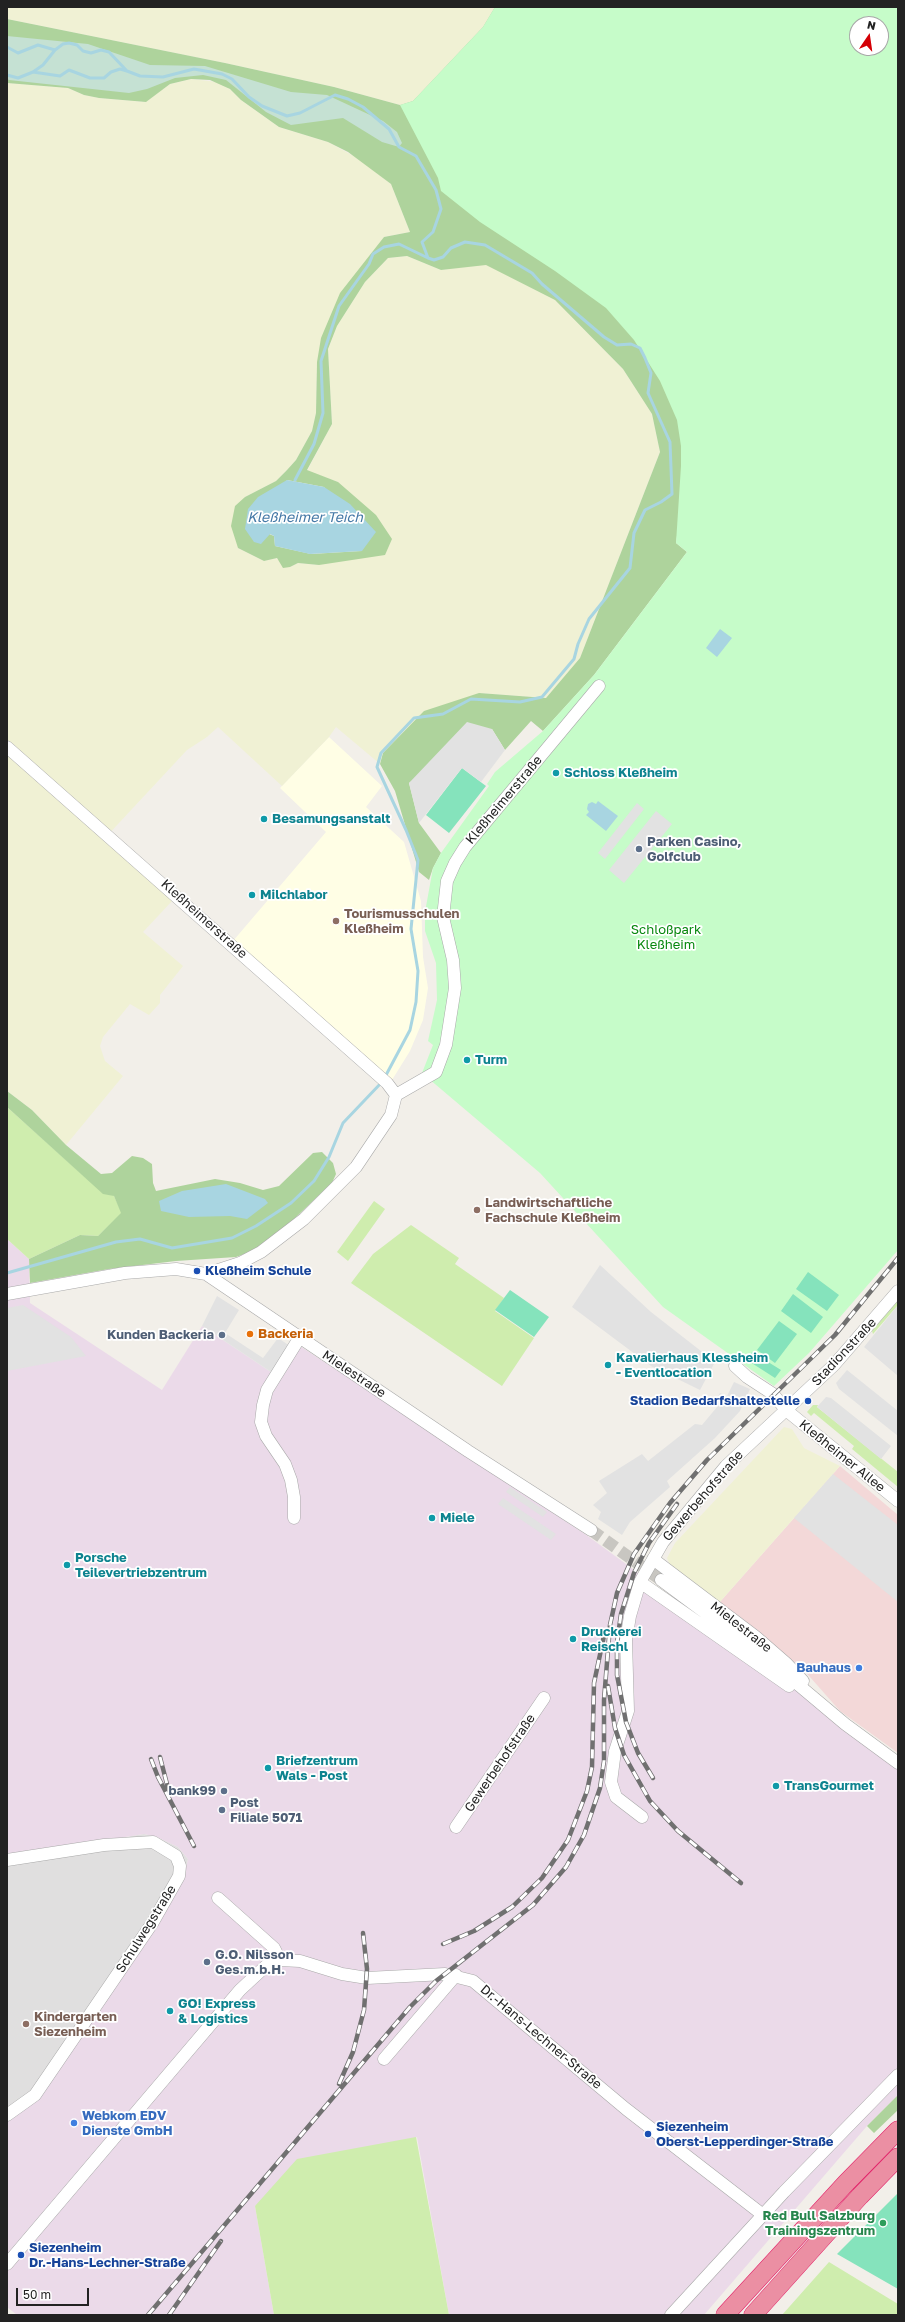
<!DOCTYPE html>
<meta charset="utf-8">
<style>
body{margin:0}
#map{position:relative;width:905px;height:2322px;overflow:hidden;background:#f2efe9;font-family:"Golos Text",sans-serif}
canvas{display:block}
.frame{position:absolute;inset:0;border:8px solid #222;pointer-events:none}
.north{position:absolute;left:849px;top:16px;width:40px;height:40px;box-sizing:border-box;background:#fff;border:1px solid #a7a7a7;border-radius:50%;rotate:13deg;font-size:11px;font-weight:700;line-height:16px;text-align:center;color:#222}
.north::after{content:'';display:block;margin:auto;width:14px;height:18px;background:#d40006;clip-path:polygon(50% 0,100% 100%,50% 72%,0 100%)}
.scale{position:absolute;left:16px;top:2288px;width:73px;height:18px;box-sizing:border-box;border:2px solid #222;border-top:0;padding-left:5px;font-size:12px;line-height:14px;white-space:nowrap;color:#222;-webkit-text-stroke:3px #fff;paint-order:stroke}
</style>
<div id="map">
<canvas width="905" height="2322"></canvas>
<div class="frame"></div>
<div class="north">N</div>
<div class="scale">50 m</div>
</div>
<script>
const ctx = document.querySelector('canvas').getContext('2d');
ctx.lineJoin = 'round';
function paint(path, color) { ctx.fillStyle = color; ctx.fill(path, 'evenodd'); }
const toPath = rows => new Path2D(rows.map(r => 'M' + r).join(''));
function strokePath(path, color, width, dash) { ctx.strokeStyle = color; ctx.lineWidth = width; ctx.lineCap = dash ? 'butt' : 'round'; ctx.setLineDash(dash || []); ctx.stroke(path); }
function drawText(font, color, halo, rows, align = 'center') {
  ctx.font = font + ' "Golos Text",sans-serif'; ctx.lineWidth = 3.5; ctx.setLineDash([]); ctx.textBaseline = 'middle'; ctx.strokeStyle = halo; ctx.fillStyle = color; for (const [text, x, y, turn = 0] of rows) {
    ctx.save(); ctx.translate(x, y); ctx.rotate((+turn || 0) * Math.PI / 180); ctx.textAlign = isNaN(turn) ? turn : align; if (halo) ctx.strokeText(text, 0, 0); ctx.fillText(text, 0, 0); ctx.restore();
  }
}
paint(toPath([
 [144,1834,157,1837,178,1847,188,1859,184,1877,135,1957,7,2124,7,1856]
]), '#e0dfdf');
paint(toPath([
 [840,1466,898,1515,898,1753,840,1711,802,1668,719,1603]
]), '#f3d8d8');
paint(toPath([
 [7,1239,29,1259,30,1303,162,1390,202,1326,271,1372,280,1376,300,1346,585,1534,898,1763,898,2095,867,2126,704,2315,449,2315,417,2137,255,2206,274,2315,17,2315,7,2307,7,2124,10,2118,35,2101,184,1877,188,1859,178,1847,157,1837,144,1834,7,1856]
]), '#ebdae9');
paint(toPath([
 [329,737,382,786,366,807,404,842,421,901,423,957,428,988,423,1020,410,1051,392,1080,233,941,326,832,280,788]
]), '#fffee5');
paint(toPath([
 [7,7,495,7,483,27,413,101,400,105,334,87,225,63,7,19],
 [191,79,217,82,230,89,241,100,279,127,328,142,361,160,391,184,410,232,384,237,317,362,316,413,312,431,296,460,287,470,276,481,245,497,238,548,264,561,276,558,290,567,298,563,319,565,338,482,307,471,332,424,328,350,337,326,365,282,388,258,407,256,441,270,486,264,555,300,623,369,652,414,660,452,580,658,546,698,479,693,383,753,380,764,336,727,329,737,282,786,218,727,207,737,187,750,105,838,174,899,143,932,183,966,160,995,160,1003,149,1015,130,1004,103,1037,100,1046,105,1061,123,1076,66,1145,32,1110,7,1091,7,83,68,88,84,95,99,98,145,102,170,84],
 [784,1427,792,1429,804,1448,840,1466,719,1603,671,1567,667,1558,675,1543]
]), '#f0f1d4');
paint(toPath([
 [7,1107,85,1177,114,1196,122,1213,98,1236,80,1235,29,1259,7,1239],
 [374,1201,385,1209,348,1261,337,1252],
 [411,1225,459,1258,455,1264,504,1298,495,1311,534,1338,502,1386,351,1283,373,1254],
 [898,1300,898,1305,873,1334,872,1331],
 [813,1405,818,1405,817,1407,898,1472,898,1487,852,1449,854,1446,814,1413,811,1416,807,1412],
 [416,2137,449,2315,274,2315,255,2206,297,2159],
 [829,2262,898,2304,898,2315,782,2315]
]), '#cfedae');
paint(toPath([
 [495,7,707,318,676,543,687,552,594,675,543,731,531,721,505,750,492,729,409,783,419,823,441,853,433,868,429,880,419,872,395,791,380,764,383,753,424,711,479,693,546,698,580,658,660,452,652,414,623,369,555,300,486,265,441,270,407,256,388,258,365,282,337,326,328,349,332,424,307,470,338,482,376,515,392,539,385,555,319,565,298,563,290,567,283,568,277,558,264,561,238,548,231,526,235,506,245,497,276,481,287,470,296,460,312,431,316,413,317,362,321,338,340,293,384,237,410,232,391,184,348,152,328,142,279,127,241,100,230,89,210,80,191,79,170,84,146,102,99,98,84,95,68,88,7,83,7,19,225,63,334,87,400,105,413,101,483,27],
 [287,480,324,487,362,551,311,554,275,546,274,536,269,534],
 [7,1091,32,1110,66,1145,101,1174,112,1173,132,1156,143,1158,152,1164,153,1183,156,1191,215,1179,240,1183,263,1190,279,1186,313,1153,322,1152,333,1163,336,1174,332,1183,276,1236,250,1252,236,1257,176,1261,109,1269,30,1283,29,1259,80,1235,98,1236,121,1213,114,1196,103,1194,7,1107],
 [898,2095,898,2110,874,2133,867,2126]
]), '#aed39c');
paint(toPath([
 [7,36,88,44,150,65,205,66,291,92,327,95,383,121,397,132,402,143,399,147,382,142,343,118,291,125,266,112,226,80,203,75,175,78,147,89,129,93,9,80,7,79]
]), '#c5e1d3');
paint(toPath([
 [495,7,898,7,898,1250,809,1353,774,1386,663,1307,540,1173,422,1073,433,1045,428,1041,437,1000,436,963,425,931,425,912,433,868,441,853,489,786,487,784,495,772,543,731,594,675,687,552,676,543,681,466,681,446,677,420,660,381,634,340,606,308,555,271,480,222,441,191,438,178,400,105,413,101,483,27],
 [857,24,881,24,881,48,857,48]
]), '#c6fcc9');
paint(toPath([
 [462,768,486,786,449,833,426,815],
 [808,1272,839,1295,827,1311,796,1289],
 [510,1290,549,1317,534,1337,495,1310],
 [793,1294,823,1317,811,1333,781,1311],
 [779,1321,797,1334,775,1363,757,1350],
 [752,1352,781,1370,775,1378,747,1360],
 [898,2193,898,2289,837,2254]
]), '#85e3bc');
paint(toPath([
 [467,722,492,729,505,750,481,782,462,768,419,823,409,783],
 [637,803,644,809,605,859,598,853],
 [656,811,672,824,624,883,609,870],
 [600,1265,651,1312,715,1362,700,1390,651,1366,572,1307],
 [217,1296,239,1310,225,1333,263,1358,278,1338,290,1346,271,1372,202,1326],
 [23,1305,71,1337,86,1356,7,1371,7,1308],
 [898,1305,898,1376,864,1347],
 [847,1370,898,1411,898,1436,839,1389,836,1383],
 [734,1382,750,1389,740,1411,715,1438,667,1481,670,1487,630,1522,622,1535,598,1519,601,1512,593,1505,607,1493,599,1481,642,1454,648,1461,695,1424,702,1425,717,1407,714,1404,720,1393,727,1396],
 [826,1397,831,1398,891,1446,881,1459,817,1407],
 [833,1474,898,1525,898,1602,794,1518],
 [510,1487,547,1512,543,1517,506,1492],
 [503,1498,556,1534,551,1540,498,1504]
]), '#e2e2e2');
paint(toPath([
 [287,480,324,487,350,504,376,532,362,551,310,554,275,546,274,536,270,534,261,544,254,542,245,529,248,509,258,497],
 [720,629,732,638,717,657,706,648],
 [598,801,618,816,606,831,586,815,589,812,587,809,588,804,592,802,596,804],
 [226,1184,265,1199,268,1203,247,1219,230,1216,189,1217,161,1211,159,1201,182,1191]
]), '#a8d5e1');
strokePath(toPath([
 [7,47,18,53,38,45,55,50],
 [33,72,60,76,69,70,90,78,104,78,111,72,120,69,127,71],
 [7,75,18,78,33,72,43,65,55,50,63,44,69,43,77,45,83,51,91,53,101,50,109,52,127,71,140,76,163,77,194,69,222,74,232,79,249,97,262,106,287,116,300,113,335,95,348,99,363,107,389,129,399,147,416,156,436,190,441,209,433,232,422,242,428,258,434,260,443,257,451,248,465,242,485,245,532,273,542,284,604,337,617,345,631,344,640,348,645,358,651,373,648,393,670,442,672,494,661,502,645,510,634,533,630,568,589,619,578,644,574,659,542,697,520,702,471,699,443,714,414,718,381,753,377,767,406,830,418,860,411,929,418,971,416,1002,410,1030,385,1077],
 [295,480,314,444,323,413,321,361,339,306,369,264,373,254,384,247,399,244,428,258],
 [7,1273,116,1242,140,1239,172,1248,232,1238,256,1226,291,1203,314,1181,329,1157,343,1123,382,1082]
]), '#a8d5e1', 3);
strokePath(toPath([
 [591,1530,661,1580]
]), '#c8c6c1', 12, [12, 6]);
const minor = toPath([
 [7,747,387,1083,396,1095],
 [206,1274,240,1263,261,1252,304,1219,356,1167,391,1115,396,1095,436,1072,446,1045,455,988,453,960,443,917,447,881,455,863,465,847,599,686],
 [7,1294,125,1273,176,1269,206,1274,468,1451,591,1530],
 [735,1366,747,1377,773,1394,786,1410,898,1501],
 [294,1518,294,1497,291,1480,285,1464,266,1436,261,1422,263,1405,267,1390,300,1337],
 [653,1559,756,1637,787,1664,803,1681],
 [661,1580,770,1661,845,1724,898,1763],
 [640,1582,789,1686],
 [642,1817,616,1797,611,1782,615,1751,628,1711,626,1640,630,1616,640,1582,663,1542,726,1466,834,1365,898,1291],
 [456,1827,544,1698],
 [7,1860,104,1845,153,1842,176,1856,180,1866,179,1876,153,1922,35,2095,7,2115],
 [218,1898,274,1948,280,1960],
 [384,2059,456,1975],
 [7,2264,240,1990,267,1965,280,1960,300,1961,342,1974,367,1978,445,1974,473,1981,626,2109,763,2215],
 [671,2315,784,2192,898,2075]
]);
const highway = toPath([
 [725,2315,846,2183,898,2130],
 [753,2315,860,2196,898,2157]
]);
strokePath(minor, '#a9a9a9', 13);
strokePath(highway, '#e2246a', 19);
strokePath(minor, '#fff', 12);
strokePath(highway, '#eb8fa3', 18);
const rail = toPath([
 [608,1686,615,1728,624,1755,650,1801,678,1831,741,1883],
 [160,1757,169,1792],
 [151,1759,158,1777,194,1846],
 [653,1778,638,1753,626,1722,617,1675,617,1643,621,1614,634,1573,649,1543,677,1504],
 [443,1944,474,1931,512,1907,542,1878,568,1840,587,1791,592,1767,594,1683,605,1631],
 [339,2084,353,2052,364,2010,367,1969,363,1933],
 [148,2315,410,2007,436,1981,533,1905,566,1867,584,1835,600,1788,604,1761,604,1700,610,1625,617,1593,634,1554,670,1503,707,1460,835,1335,898,1258],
 [169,2315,221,2241]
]);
strokePath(rail, '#707070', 4.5);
strokePath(rail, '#fff', 3, [9]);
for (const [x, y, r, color] of [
 [556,773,4,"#0f9aa8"],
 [264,819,4,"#0f9aa8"],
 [639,849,4,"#5c6f8a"],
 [252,895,4,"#0f9aa8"],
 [336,921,4,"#8d6e63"],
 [467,1060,4,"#0f9aa8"],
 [477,1210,4,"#8d6e63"],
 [197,1271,4,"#1a4fb4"],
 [250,1334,4,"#e8710a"],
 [222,1335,4,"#5c6f8a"],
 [608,1365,4,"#0f9aa8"],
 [808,1401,4,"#1a4fb4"],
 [432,1518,4,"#0f9aa8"],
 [67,1565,4,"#0f9aa8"],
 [573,1639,4,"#0f9aa8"],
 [859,1668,4,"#3f7fe0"],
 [268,1768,4,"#0f9aa8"],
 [776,1786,4,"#0f9aa8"],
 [224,1791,4,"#5c6f8a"],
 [222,1810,4,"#5c6f8a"],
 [207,1962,4,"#5c6f8a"],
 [170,2011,4,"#0f9aa8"],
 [26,2024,4,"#8d6e63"],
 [74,2123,4,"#3f7fe0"],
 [648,2134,4,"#1a4fb4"],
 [883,2223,4,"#2e9e5b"],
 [21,2255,4,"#1a4fb4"]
]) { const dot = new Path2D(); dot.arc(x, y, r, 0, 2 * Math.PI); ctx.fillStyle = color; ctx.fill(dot); strokePath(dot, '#fff', 1.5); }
drawText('bold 13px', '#0d838f', '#fff', [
 ["Schloss Kleßheim",564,773],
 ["Besamungsanstalt",272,819],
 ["Milchlabor",260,895],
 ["Turm",475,1060],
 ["Kavalierhaus Klessheim",616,1358],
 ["- Eventlocation",616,1373],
 ["Miele",440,1518],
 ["Porsche",75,1558],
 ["Teilevertriebzentrum",75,1573],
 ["Druckerei",581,1632],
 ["Reischl",581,1647],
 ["Briefzentrum",276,1761],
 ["Wals - Post",276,1776],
 ["TransGourmet",784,1786],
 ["GO! Express",178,2004],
 ["& Logistics",178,2019]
], 'left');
drawText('13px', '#222', '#fff', [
 ["Kleßheimerstraße",504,800,-50],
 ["Kleßheimerstraße",204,919,42],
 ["Stadionstraße",844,1352,-47],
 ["Mielestraße",354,1374,34],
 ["Kleßheimer Allee",842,1456,39],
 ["Gewerbehofstraße",703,1496,-49],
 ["Mielestraße",741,1627,38],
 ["Gewerbehofstraße",500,1763,-56],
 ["Schulwegstraße",146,1929,-58],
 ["Dr.-Hans-Lechner-Straße",541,2037,40]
]);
drawText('bold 13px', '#4e5e75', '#fff', [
 ["Parken Casino,",647,842],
 ["Golfclub",647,857],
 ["Kunden Backeria",214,1335,"right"],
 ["bank99",216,1791,"right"],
 ["Post",230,1803],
 ["Filiale 5071",230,1818],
 ["G.O. Nilsson",215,1955],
 ["Ges.m.b.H.",215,1970]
], 'left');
drawText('bold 13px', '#785e54', '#fff', [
 ["Tourismusschulen",344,914],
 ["Kleßheim",344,929],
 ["Landwirtschaftliche",485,1203],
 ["Fachschule Kleßheim",485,1218],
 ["Kindergarten",34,2017],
 ["Siezenheim",34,2032]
], 'left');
drawText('13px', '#08880f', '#fff', [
 ["Schloßpark",666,930],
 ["Kleßheim",666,945]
]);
drawText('bold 13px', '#164399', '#fff', [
 ["Kleßheim Schule",205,1271],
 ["Stadion Bedarfshaltestelle",800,1401,"right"],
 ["Siezenheim",656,2127],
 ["Oberst-Lepperdinger-Straße",656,2142],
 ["Siezenheim",29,2248],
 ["Dr.-Hans-Lechner-Straße",29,2263]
], 'left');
drawText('bold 13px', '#c56008', '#fff', [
 ["Backeria",258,1334]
], 'left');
drawText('bold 13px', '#366cbe', '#fff', [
 ["Bauhaus",851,1668],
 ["Webkom EDV",82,2116,"left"],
 ["Dienste GmbH",82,2131,"left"]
], 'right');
drawText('bold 13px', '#27864d', '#fff', [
 ["Red Bull Salzburg",875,2216],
 ["Trainingszentrum",875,2231]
], 'right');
drawText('italic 14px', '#4478a6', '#fff', [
 ["Kleßheimer Teich",305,518]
]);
</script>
